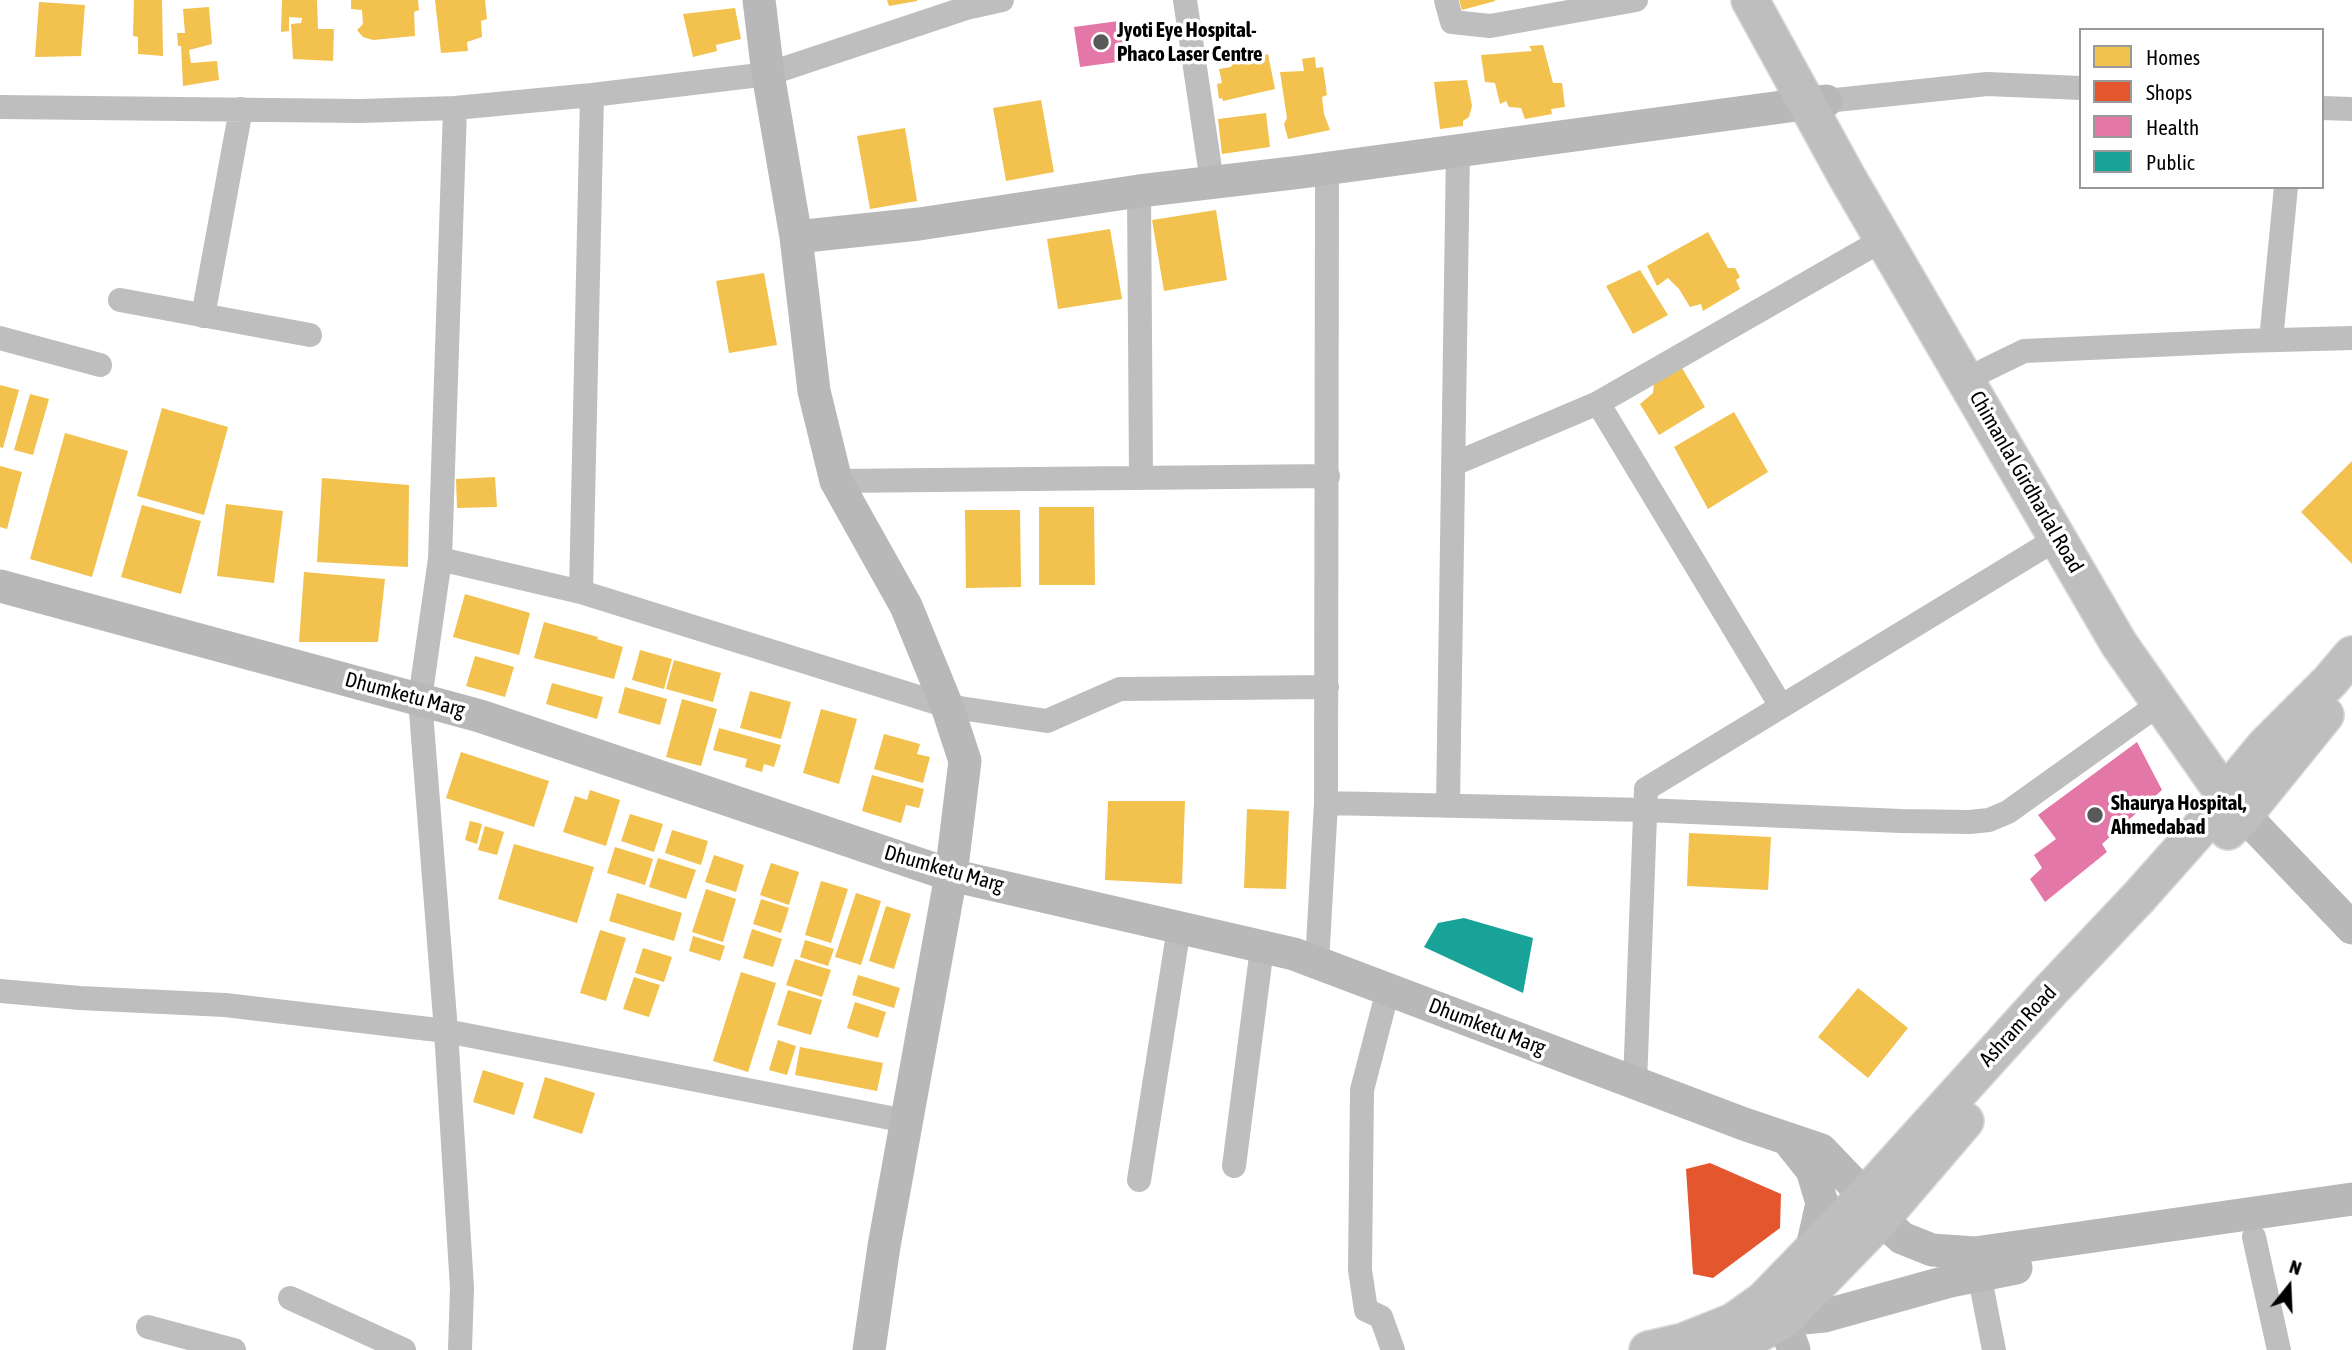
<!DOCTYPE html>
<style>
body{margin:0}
#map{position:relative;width:2352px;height:1350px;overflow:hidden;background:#fff;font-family:"Asap Condensed",sans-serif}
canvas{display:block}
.legend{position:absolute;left:2079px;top:28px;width:245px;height:161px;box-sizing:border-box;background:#fff;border:2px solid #999;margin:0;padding:9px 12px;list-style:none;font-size:21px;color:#000}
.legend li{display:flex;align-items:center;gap:14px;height:35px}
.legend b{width:35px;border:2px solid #999}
.north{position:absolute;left:2254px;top:1252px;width:70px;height:70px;-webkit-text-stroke:5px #fff;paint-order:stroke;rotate:18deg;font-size:19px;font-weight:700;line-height:28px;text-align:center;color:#000}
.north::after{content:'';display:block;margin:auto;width:24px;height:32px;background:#000;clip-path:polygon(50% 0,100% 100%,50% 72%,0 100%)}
</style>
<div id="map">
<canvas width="2352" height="1350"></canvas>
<ul class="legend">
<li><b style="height:19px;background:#f2c14e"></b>Homes</li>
<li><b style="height:19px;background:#e4572e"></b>Shops</li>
<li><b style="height:19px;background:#e377a8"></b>Health</li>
<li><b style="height:19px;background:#17a398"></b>Public</li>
</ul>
<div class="north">N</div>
</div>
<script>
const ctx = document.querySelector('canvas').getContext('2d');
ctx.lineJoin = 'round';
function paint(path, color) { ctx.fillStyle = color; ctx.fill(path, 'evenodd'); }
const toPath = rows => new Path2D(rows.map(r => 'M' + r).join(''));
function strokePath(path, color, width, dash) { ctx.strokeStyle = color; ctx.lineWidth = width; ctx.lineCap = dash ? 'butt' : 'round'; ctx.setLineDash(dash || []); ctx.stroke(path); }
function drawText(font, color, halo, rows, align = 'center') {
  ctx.font = font + ' "Asap Condensed",sans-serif'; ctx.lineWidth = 7; ctx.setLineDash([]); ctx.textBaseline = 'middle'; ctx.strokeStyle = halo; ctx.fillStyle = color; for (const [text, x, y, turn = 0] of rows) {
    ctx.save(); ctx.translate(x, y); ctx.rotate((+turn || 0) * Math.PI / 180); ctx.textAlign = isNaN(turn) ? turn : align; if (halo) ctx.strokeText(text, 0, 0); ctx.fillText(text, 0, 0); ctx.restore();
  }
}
paint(toPath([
 [134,0,162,0,163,56,138,54,138,37,133,36],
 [282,0,317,0,318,29,334,29,333,61,293,59,291,24,301,23,302,18,289,17,289,31,281,32],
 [351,0,418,0,419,10,414,12,415,36,373,40,363,37,357,30,363,24,362,10,351,9],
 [435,0,485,0,487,19,481,21,482,37,467,42,468,51,441,53],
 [887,0,917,0,917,1,889,6],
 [1459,0,1495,0,1495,1,1462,10],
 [39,2,85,5,81,56,35,57],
 [209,7,212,44,189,50,191,63,217,61,219,80,183,86,181,46,178,46,177,33,185,33,183,9],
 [735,8,741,39,716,45,717,51,693,57,683,14],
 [1543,45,1553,83,1562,83,1565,107,1551,109,1552,114,1525,119,1521,108,1509,107,1506,101,1500,104,1495,83,1485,82,1481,55,1532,51,1529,46],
 [1268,54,1275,89,1223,101,1222,98,1219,99,1217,84,1222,83,1219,69,1231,67,1233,63],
 [1315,57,1316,68,1323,67,1327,95,1322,97,1324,114,1330,130,1288,139,1284,124,1287,118,1280,72,1304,71,1302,59],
 [1467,80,1472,106,1469,117,1463,121,1463,126,1440,129,1434,82],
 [1041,100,1054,172,1006,181,993,108],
 [1266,113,1270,147,1222,154,1218,119],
 [905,128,917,201,870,209,857,136],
 [1216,210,1227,280,1164,291,1152,220],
 [1110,229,1122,299,1058,309,1047,239],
 [1708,232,1728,268,1735,268,1740,277,1736,280,1740,289,1703,311,1701,304,1690,307,1679,289,1668,278,1657,286,1647,266],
 [1640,270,1668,315,1633,334,1606,286],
 [764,273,777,345,729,353,716,281],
 [1682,368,1705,407,1659,435,1640,404,1653,393,1654,383],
 [0,385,19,390,3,448,0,447],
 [30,394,49,399,33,455,14,450],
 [162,408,228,427,204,515,137,496],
 [1734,412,1768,472,1708,509,1674,447],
 [65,433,128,451,92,577,30,559],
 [2352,461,2352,564,2301,512],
 [0,466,22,472,7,529,0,527],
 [495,477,497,507,457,508,456,479],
 [322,478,409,485,408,567,317,562],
 [226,504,283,511,274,583,217,576],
 [142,505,201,521,181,594,121,577],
 [1039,507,1094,507,1095,585,1039,585],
 [965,510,1020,510,1021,587,966,588],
 [304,572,385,579,378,642,299,642],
 [465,594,530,613,519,655,453,637],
 [544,622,598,637,597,639,623,647,614,679,534,658],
 [640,650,672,659,664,689,632,680],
 [475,656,514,667,505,697,466,686],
 [674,660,721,673,713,702,666,689],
 [552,683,603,697,597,719,546,704],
 [625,687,667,699,660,725,618,713],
 [750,691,791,702,781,739,740,728],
 [682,699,717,709,701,766,666,757],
 [821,709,857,719,839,784,803,773],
 [719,728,781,745,774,767,764,764,762,772,745,767,747,759,713,750],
 [884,734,920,744,917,754,930,757,923,783,874,769],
 [461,752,549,781,534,827,446,798],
 [872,775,924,789,919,808,906,805,901,823,862,811],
 [590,790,620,800,606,846,563,832,575,796,587,800],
 [1108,801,1185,801,1182,884,1105,880],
 [1247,809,1289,811,1286,889,1244,888],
 [630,814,663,824,654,852,621,841],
 [470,821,482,824,477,844,465,840],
 [485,826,504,832,497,855,478,850],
 [672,830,708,841,701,865,665,853],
 [1689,833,1771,837,1768,890,1687,886],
 [514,844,594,867,577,923,498,899],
 [615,847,653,859,645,885,607,873],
 [714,855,744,865,736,892,705,882],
 [658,858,696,870,686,899,649,887],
 [771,863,799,872,789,905,760,895],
 [821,881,848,889,831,943,805,935],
 [706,889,736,899,723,942,692,932],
 [617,893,682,913,674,941,609,921],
 [856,893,881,901,861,965,835,957],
 [761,899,789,908,781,933,753,924],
 [886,906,911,914,894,969,869,961],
 [752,929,782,939,773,967,743,958],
 [600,930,626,938,606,1001,580,993],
 [693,936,725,946,720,961,689,951],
 [805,940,834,949,828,966,800,957],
 [643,948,672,957,664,982,635,973],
 [795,959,831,970,822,997,786,985],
 [741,972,776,983,748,1072,713,1061],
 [858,975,900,988,894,1008,852,995],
 [634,977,660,985,649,1017,623,1009],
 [1858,988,1908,1028,1868,1078,1818,1037],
 [788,990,822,1000,811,1035,777,1025],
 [855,1002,886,1012,878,1038,847,1028],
 [778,1040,796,1046,787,1075,769,1070],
 [800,1047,883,1063,877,1091,795,1075],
 [483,1070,524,1083,514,1115,473,1102],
 [545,1077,595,1093,582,1134,533,1118]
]), '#f2c14e');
paint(toPath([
 [1710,1163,1781,1194,1780,1228,1713,1278,1693,1274,1686,1169]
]), '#e4572e');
paint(toPath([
 [1126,20,1132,60,1080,67,1074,27],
 [2137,742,2162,790,2102,844,2107,852,2045,902,2030,879,2042,868,2034,855,2056,839,2038,815]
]), '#e377a8');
paint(toPath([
 [1464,918,1533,938,1523,993,1424,947,1438,923]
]), '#17a398');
const primary = toPath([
 [1750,0,1847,177,2119,644,2227,798,2243,814],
 [2228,831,2244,815,2325,715],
 [1648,1350,1683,1342,1733,1322,1764,1300,1865,1196,2051,990,2139,897,2227,798,2240,776,2265,746,2330,681,2352,655],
 [1729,1350,1783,1320,1881,1219,1965,1121]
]);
strokePath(primary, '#dbdbdb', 40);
strokePath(toPath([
 [1185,0,1212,182],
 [1446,0,1452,22,1490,26,1636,0],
 [1826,101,1987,84,2081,88],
 [0,107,360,111,455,108,592,95,768,74,966,8,1002,0],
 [455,108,440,559,420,699,446,1031,462,1288,460,1350],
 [2322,108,2352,109],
 [1327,168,1326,803,1645,810,1901,821,1970,822,1989,820,2008,812,2159,704],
 [1139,191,1141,477],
 [120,300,310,335],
 [203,316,241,109],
 [0,338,100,365],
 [2271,340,2286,187],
 [1985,370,2024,351,2242,341,2352,338],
 [1454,464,1598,403],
 [836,481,1328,476],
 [440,559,581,592,947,706,1047,721,1120,689,1327,687],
 [581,592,592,95],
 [1781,706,1598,403,1884,239],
 [1448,806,1458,150],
 [1317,963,1326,803],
 [1388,990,1362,1090,1360,1270,1366,1310,1381,1317,1393,1350],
 [0,991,80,998,225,1005,446,1031,906,1121],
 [1635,1083,1646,789,2058,538],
 [1234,1166,1262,948],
 [1139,1180,1179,928],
 [2254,1237,2279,1350],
 [1976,1258,1994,1350],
 [290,1298,404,1350],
 [148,1327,234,1350]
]), '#bebebe', 24);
strokePath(toPath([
 [759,0,768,74,796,237,814,391,836,481,906,606,947,706,965,761,951,875,884,1246,869,1350],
 [796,237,919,224,1139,191,1301,172,1826,101],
 [0,586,480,716,951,875,1294,954,1744,1124,1821,1150,1865,1196,1881,1219,1902,1238,1932,1250,1975,1253,2352,1199],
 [2244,815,2352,928],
 [1788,1140,1812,1170,1822,1203,1811,1252],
 [1768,1305,1783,1320,1794,1350],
 [1783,1320,1824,1316,1950,1281,2016,1268]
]), '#b8b8b8', 33);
strokePath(primary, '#bebebe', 37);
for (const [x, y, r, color] of [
 [1101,42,9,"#595959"],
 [2095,815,9,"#595959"]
]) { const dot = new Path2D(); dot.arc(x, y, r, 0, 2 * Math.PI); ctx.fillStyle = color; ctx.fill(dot); strokePath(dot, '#fff', 2.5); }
drawText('bold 21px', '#000', '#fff', [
 ["Jyoti Eye Hospital-",1117,30],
 ["Phaco Laser Centre",1117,54],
 ["Shaurya Hospital,",2111,803],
 ["Ahmedabad",2111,827]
], 'left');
drawText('21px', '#000', '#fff', [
 ["Chimanlal Girdharlal Road",2026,482,60],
 ["Dhumketu Marg",405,695,15],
 ["Dhumketu Marg",944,869,16],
 ["Ashram Road",2018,1026,-47],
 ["Dhumketu Marg",1487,1027,21]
]);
</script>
